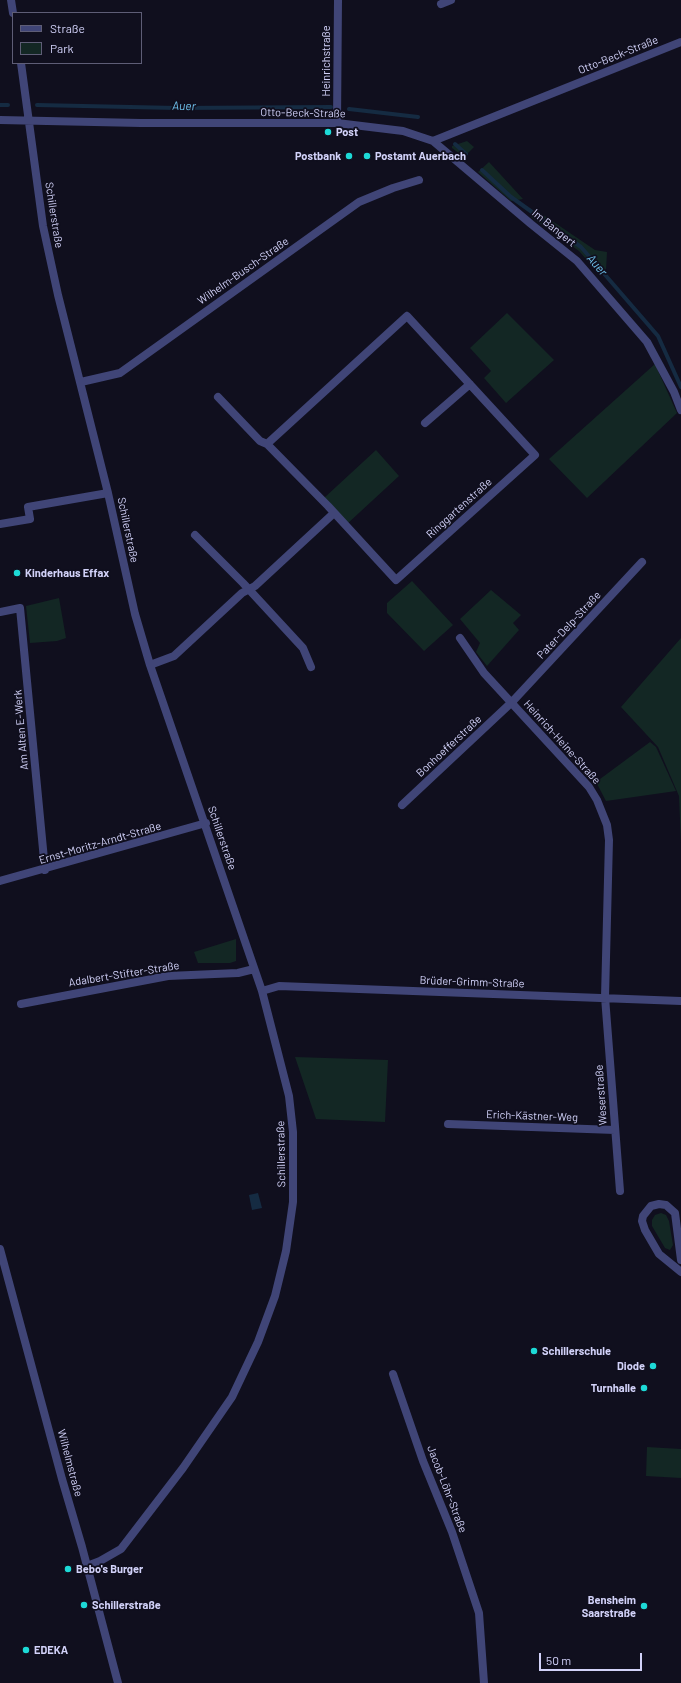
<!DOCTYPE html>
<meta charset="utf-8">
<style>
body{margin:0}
#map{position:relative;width:681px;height:1683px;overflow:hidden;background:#100f1e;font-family:Barlow,sans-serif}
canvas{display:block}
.legend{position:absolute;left:12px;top:12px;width:130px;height:52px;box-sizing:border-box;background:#100f1e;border:1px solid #5e5d76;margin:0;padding:5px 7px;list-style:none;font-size:12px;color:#d2d2f9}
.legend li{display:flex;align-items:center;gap:8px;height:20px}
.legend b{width:20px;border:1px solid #5e5d76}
.scale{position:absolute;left:539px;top:1653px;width:103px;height:18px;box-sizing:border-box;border:2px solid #d2d2f9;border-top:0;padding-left:5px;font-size:12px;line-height:14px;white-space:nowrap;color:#d2d2f9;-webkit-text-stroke:3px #100f1e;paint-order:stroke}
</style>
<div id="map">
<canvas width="681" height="1683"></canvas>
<ul class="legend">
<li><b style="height:5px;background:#404577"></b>Straße</li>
<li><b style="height:11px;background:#132724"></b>Park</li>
</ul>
<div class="scale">50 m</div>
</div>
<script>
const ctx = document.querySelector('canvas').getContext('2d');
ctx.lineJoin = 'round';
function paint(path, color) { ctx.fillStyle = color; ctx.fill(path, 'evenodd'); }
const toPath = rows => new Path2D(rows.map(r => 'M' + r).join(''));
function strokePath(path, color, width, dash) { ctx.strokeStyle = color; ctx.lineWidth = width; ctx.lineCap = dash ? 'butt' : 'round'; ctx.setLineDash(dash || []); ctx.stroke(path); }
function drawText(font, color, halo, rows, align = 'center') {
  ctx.font = font + ' Barlow,sans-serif'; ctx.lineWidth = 3.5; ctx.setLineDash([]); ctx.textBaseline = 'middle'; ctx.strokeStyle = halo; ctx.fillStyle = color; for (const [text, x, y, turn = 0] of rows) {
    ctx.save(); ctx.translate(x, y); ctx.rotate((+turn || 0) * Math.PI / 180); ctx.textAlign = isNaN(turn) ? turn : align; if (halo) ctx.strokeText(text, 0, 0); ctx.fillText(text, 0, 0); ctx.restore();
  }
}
paint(toPath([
 [467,141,474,147,464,157,452,148,452,146],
 [489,162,523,199,511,201,478,172],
 [536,210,595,250,607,252,606,270,599,274,579,251,531,217],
 [507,313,554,360,506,403,484,378,491,371,470,348],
 [655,364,677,413,587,498,549,459],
 [376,450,399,476,347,524,324,498],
 [412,581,453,625,424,651,387,613,387,603],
 [491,590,521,615,513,623,519,630,487,666,476,652,480,643,460,619],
 [59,598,66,638,57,641,30,643,26,606],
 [681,638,681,843,679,796,658,747,621,707],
 [650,742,656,747,676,791,606,801,596,782],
 [236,939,236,961,230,963,198,963,194,952],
 [295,1057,388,1060,385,1122,316,1119],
 [661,1213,666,1215,669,1221,673,1245,670,1250,665,1248,652,1226,652,1220,655,1215],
 [647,1447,681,1449,681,1478,646,1476]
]), '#132724');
paint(toPath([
 [258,1193,262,1208,252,1210,249,1195]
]), '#152b42');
strokePath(toPath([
 [0,105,8,105],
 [37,105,177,108,331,107],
 [349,109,418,117],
 [455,144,466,154],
 [482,170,511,197,581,247,658,336,681,387]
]), '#152b42', 4);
strokePath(toPath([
 [11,0,13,13],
 [441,4,451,0],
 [21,63,43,226,58,295,108,493,135,614,150,665,262,991,289,1096,293,1132,293,1202,286,1251,275,1296,258,1342,232,1397,183,1468,121,1549,100,1561,87,1566],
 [0,120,141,123,337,123,403,131,433,141,681,42],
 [337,123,338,0],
 [433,141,531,224,577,261,647,342,674,392,681,410],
 [407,316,535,455,396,580,328,506,267,444,407,316],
 [81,382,120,373,359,202,393,188,419,180],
 [218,397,260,441,267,444],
 [425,423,470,384],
 [0,524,30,519,28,507,108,493],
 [195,535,243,583,303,648,311,667],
 [0,612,20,608,45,870],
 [460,638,484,673,589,787,597,800,607,825,609,840,605,997,620,1191],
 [150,665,174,656,242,593,255,586,334,513],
 [402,805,512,702,642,562],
 [0,881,206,823],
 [262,991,279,986,681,1001],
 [21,1004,168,976,238,973,254,969],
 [448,1124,615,1130],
 [0,1249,62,1479,82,1547,118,1683],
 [681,1260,675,1213,666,1205,659,1204,651,1206,643,1216,642,1221,645,1230,659,1254,681,1272],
 [393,1374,423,1461,452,1532,479,1613,484,1683]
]), '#404577', 8);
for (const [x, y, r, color] of [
 [328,132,4,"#1ddad7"],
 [349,156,4,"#1ddad7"],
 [367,156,4,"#1ddad7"],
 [17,573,4,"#1ddad7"],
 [534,1351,4,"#1ddad7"],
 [653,1366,4,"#1ddad7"],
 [644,1388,4,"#1ddad7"],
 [68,1569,4,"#1ddad7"],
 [84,1605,4,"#1ddad7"],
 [644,1606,4,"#1ddad7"],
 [26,1650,4,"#1ddad7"]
]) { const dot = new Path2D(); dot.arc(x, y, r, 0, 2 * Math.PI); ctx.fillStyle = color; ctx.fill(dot); strokePath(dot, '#100f1e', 1.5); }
drawText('11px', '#d2d2f9', '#100f1e', [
 ["Otto-Beck-Straße",618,55,-22],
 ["Heinrichstraße",326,61,-90],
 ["Otto-Beck-Straße",303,113,1],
 ["Schillerstraße",54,215,81],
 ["Im Bangert",554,228,39],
 ["Wilhelm-Busch-Straße",243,271,-35],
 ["Ringgartenstraße",459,508,-42],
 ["Schillerstraße",128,530,78],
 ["Pater-Delp-Straße",569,625,-47],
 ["Am Alten E-Werk",21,730,-95],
 ["Heinrich-Heine-Straße",562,742,48],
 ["Bonhoefferstraße",449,746,-43],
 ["Schillerstraße",222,838,71],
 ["Ernst-Moritz-Arndt-Straße",100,843,-16],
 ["Adalbert-Stifter-Straße",124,974,-9],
 ["Brüder-Grimm-Straße",472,982,2],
 ["Weserstraße",601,1095,-94],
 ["Erich-Kästner-Weg",532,1116,2],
 ["Schillerstraße",281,1154,-91],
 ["Wilhelmstraße",70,1463,75],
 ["Jacob-Löhr-Straße",447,1489,69]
]);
drawText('bold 11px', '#d2d2f9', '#100f1e', [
 ["Post",336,132],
 ["Postbank",341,156,"right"],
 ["Postamt Auerbach",375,156],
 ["Kinderhaus Effax",25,573],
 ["Schillerschule",542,1351],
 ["Diode",645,1366,"right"],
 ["Turnhalle",636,1388,"right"],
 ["Bebo's Burger",76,1569],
 ["Bensheim",636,1600,"right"],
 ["Saarstraße",636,1613,"right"],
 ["Schillerstraße",92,1605],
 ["EDEKA",34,1650]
], 'left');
drawText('italic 12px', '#6ec0eb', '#100f1e', [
 ["Auer",184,106,1],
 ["Auer",597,265,49]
]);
</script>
